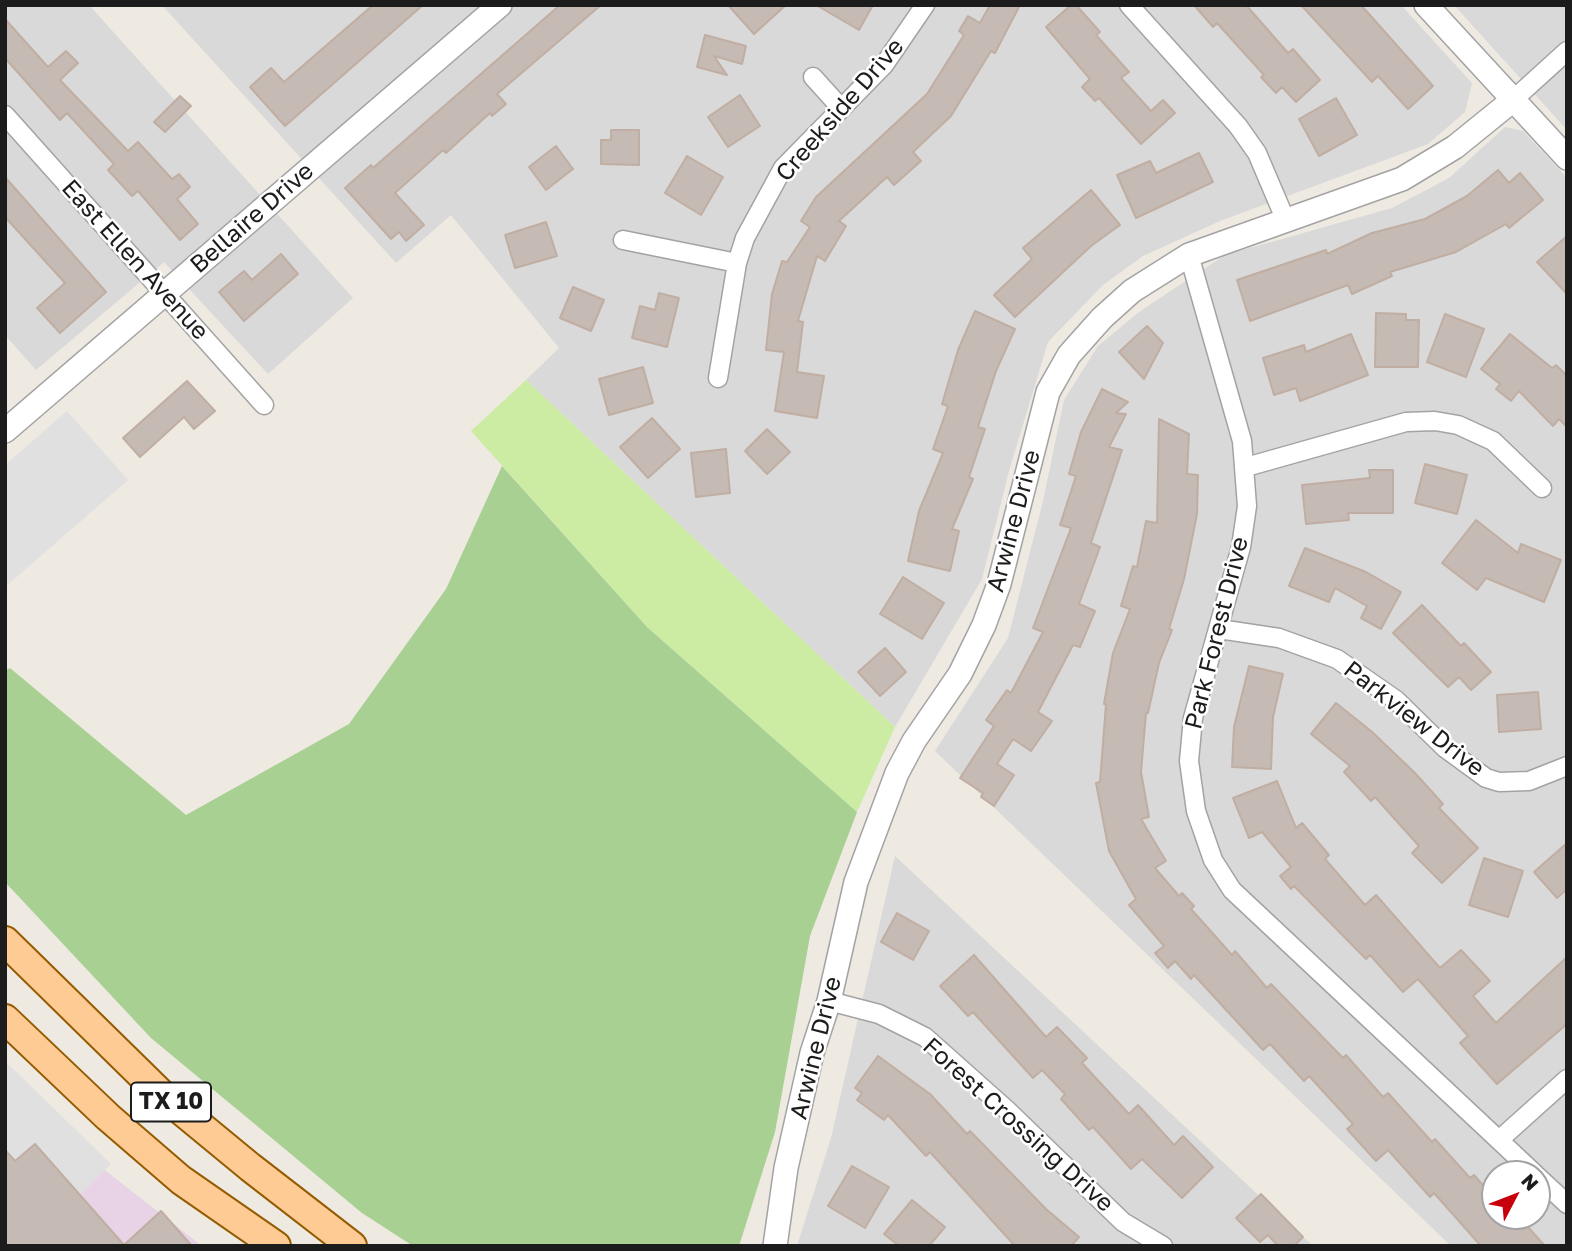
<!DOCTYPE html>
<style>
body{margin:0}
#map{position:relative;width:1572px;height:1251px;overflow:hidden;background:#eee9e1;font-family:"Golos Text",sans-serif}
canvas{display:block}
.frame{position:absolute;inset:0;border:7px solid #1c1c1c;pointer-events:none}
.north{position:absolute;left:1481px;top:1160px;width:70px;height:70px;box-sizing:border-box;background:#fff;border:2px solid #a4a4a4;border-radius:50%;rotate:48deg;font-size:19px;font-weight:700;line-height:28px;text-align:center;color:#1c1c1c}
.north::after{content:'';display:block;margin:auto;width:24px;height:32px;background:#c8000b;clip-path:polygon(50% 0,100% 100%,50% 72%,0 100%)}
</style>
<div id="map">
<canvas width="1572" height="1251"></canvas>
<div class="frame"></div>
<div class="north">N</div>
</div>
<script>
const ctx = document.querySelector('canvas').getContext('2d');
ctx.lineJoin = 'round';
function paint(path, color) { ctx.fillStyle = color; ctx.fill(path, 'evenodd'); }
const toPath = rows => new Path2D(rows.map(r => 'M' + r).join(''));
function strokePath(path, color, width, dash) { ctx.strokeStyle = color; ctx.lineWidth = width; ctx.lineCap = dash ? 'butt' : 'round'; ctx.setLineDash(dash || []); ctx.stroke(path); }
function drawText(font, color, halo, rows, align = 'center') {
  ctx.font = font + ' "Golos Text",sans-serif'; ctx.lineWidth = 5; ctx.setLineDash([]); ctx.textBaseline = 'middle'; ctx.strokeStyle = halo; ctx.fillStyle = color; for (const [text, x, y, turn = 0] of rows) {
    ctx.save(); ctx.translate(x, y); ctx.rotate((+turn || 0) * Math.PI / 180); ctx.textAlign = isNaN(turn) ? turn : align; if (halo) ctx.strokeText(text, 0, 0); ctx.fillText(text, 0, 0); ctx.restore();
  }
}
paint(toPath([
 [5,5,89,5,353,298,268,374,164,262,36,370,5,335],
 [162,5,1401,5,1472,83,1465,112,1428,144,1220,221,1143,256,1103,285,1048,342,1009,471,982,579,895,727,526,380,559,348,451,215,396,263],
 [1454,5,1567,5,1567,130],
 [1505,127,1523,131,1567,178,1567,1246,1451,1246,935,751,1008,638,1043,501,1064,400,1098,346,1139,312,1225,255,1392,208,1449,178],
 [1495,1174,1537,1174,1537,1216,1495,1216],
 [895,856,1313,1246,797,1246,831,1138]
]), '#dad9d9');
paint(toPath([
 [5,1074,70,1143,202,1246,5,1246]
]), '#e8d2e5');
paint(toPath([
 [526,380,895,727,857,812,647,627,471,431]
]), '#cbeca2');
paint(toPath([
 [502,466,647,627,857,812,810,936,775,1132,739,1246,413,1246,362,1213,151,1038,5,882,5,671,10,668,186,815,349,724,446,589]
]), '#a8d093');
paint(toPath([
 [67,411,128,480,5,587,5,465],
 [5,1061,111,1164,80,1195,35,1145,15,1161,5,1150]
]), '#e0e0e0');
const building = toPath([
 [373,5,423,5,285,126,250,87,271,68,284,82,373,5],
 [560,5,601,5,497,94,506,104,492,116,490,113,446,153,443,150,395,193,424,225,406,241,399,232,391,239,345,188,371,165,373,168,560,5],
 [728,5,786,5,754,34,728,5],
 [816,5,873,5,859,30,816,5],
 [990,5,1020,5,995,53,991,51,951,116,913,152,921,161,894,185,887,177,839,221,846,226,825,261,817,256,798,321,803,322,797,372,824,376,817,418,775,411,784,352,766,350,772,294,782,261,787,262,810,227,801,221,816,197,927,94,964,35,959,31,968,16,980,23,990,5],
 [1071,5,1076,5,1100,32,1096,35,1129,72,1121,78,1151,111,1163,100,1175,113,1141,144,1099,98,1095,101,1082,87,1090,79,1046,27,1071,5],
 [1194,5,1246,5,1288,53,1293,49,1320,80,1296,102,1282,87,1276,93,1261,77,1264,75,1217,23,1213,27,1194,5],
 [1301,5,1361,5,1433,86,1408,109,1378,76,1372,82,1301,5],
 [5,19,48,67,66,51,78,63,60,80,128,151,138,142,172,179,179,174,190,187,177,199,198,224,180,240,138,191,132,196,108,170,114,164,67,113,60,120,5,58,5,19],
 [705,35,746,46,742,64,714,56,727,75,697,67,705,35],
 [740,95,760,126,728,147,708,117,740,95],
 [180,96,191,106,165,132,154,122,180,96],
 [1336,98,1357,135,1319,156,1299,119,1336,98],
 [611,130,639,130,639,165,601,164,601,140,611,140,611,130],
 [556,146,573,169,546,190,529,167,556,146],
 [1199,153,1213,182,1136,218,1117,175,1150,161,1156,173,1199,153],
 [687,156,723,177,701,215,665,193,687,156],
 [1498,170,1509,183,1520,173,1543,200,1509,228,1506,224,1456,252,1390,272,1392,276,1352,294,1348,285,1250,321,1237,280,1326,250,1327,254,1372,233,1425,219,1467,196,1498,170],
 [5,177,106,292,60,333,37,308,65,283,5,217,5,177],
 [1091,190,1120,225,1091,246,1015,317,994,295,1032,259,1023,248,1091,190],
 [546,222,557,256,515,268,505,235,546,222],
 [1567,236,1567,294,1537,262,1567,236],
 [281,254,298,274,244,321,219,292,244,271,252,280,281,254],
 [573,287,604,300,591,331,560,318,573,287],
 [659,293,679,298,667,347,632,338,640,306,655,310,659,293],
 [975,311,1015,329,996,371,978,427,985,429,969,477,973,479,952,529,959,531,950,571,908,561,919,511,943,453,933,449,948,406,942,404,958,350,975,311],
 [1376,313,1406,314,1406,320,1419,320,1418,367,1375,367,1376,313],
 [1445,314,1484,329,1466,377,1427,362,1445,314],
 [1147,326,1163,343,1144,379,1119,352,1147,326],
 [1351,334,1368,375,1300,401,1296,388,1274,395,1263,358,1304,345,1306,352,1351,334],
 [1510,334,1552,368,1556,365,1567,376,1567,427,1559,419,1553,426,1519,391,1511,401,1496,389,1500,384,1481,369,1510,334],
 [643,367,653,403,609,415,599,379,643,367],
 [187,381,215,411,194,429,184,417,140,457,123,438,187,381],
 [1102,389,1128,402,1116,413,1126,414,1109,447,1122,450,1091,543,1100,547,1079,604,1095,611,1080,647,1073,645,1038,712,1052,721,1031,751,1013,739,997,764,1014,775,994,806,981,797,983,793,960,778,994,726,986,720,1007,690,1011,693,1043,632,1033,628,1071,528,1060,525,1076,476,1069,474,1081,432,1102,389],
 [652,418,680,449,648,478,620,447,652,418],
 [1159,419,1189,434,1187,474,1198,475,1197,514,1184,579,1169,629,1172,630,1159,663,1148,713,1146,713,1141,772,1149,817,1141,819,1166,861,1155,868,1179,896,1182,893,1194,906,1191,909,1232,955,1235,951,1267,988,1271,984,1343,1058,1346,1055,1383,1097,1388,1093,1432,1142,1435,1139,1470,1178,1474,1175,1495,1199,1495,1216,1518,1216,1545,1246,1481,1246,1434,1193,1430,1197,1388,1150,1376,1161,1347,1129,1353,1124,1309,1076,1304,1081,1270,1044,1263,1050,1194,975,1191,979,1175,961,1168,968,1155,953,1164,946,1129,905,1136,899,1109,851,1096,783,1100,782,1106,704,1104,704,1113,653,1130,609,1121,606,1133,566,1137,567,1146,521,1157,523,1159,419],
 [767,429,790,452,767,474,745,451,767,429],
 [726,449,730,493,696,497,691,453,726,449],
 [1425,464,1467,475,1457,514,1415,503,1425,464],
 [1369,470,1393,470,1393,513,1348,513,1349,520,1306,524,1302,485,1370,478,1369,470],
 [1476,520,1518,553,1521,544,1561,560,1544,602,1486,578,1477,590,1442,563,1476,520],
 [1305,548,1366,572,1401,592,1381,629,1361,618,1367,606,1335,588,1329,602,1289,586,1305,548],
 [903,577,944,603,922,639,880,614,903,577],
 [1422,605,1461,646,1464,643,1491,672,1471,690,1459,677,1448,687,1393,633,1422,605],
 [885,648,906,672,880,696,858,672,885,648],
 [1249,666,1283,674,1273,717,1271,769,1232,767,1234,727,1249,666],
 [1538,692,1541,729,1499,732,1497,695,1538,692],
 [1336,703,1371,731,1415,773,1443,804,1439,808,1478,848,1442,883,1412,853,1419,846,1375,797,1371,801,1344,772,1350,766,1311,734,1336,703],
 [1277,781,1296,828,1302,823,1329,855,1325,859,1365,905,1376,895,1440,968,1461,950,1490,981,1473,996,1496,1023,1567,957,1567,1024,1497,1084,1460,1043,1468,1036,1418,979,1403,992,1370,955,1366,959,1294,886,1291,889,1280,876,1291,867,1262,832,1249,838,1233,798,1277,781],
 [1567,843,1567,889,1557,898,1534,872,1567,843],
 [1484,858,1523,871,1508,917,1469,905,1484,858],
 [897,913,929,931,913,960,881,942,897,913],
 [974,955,1046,1037,1057,1027,1087,1058,1082,1063,1129,1114,1138,1105,1174,1145,1183,1136,1213,1167,1182,1198,1142,1159,1131,1169,1093,1127,1089,1130,1061,1099,1065,1094,1042,1070,1033,1078,973,1012,968,1016,940,986,974,955],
 [878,1056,930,1094,967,1134,970,1131,1046,1209,1079,1237,1071,1246,1015,1246,930,1152,926,1156,888,1115,884,1120,857,1100,862,1093,855,1088,878,1056],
 [35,1144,124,1245,161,1211,192,1246,5,1246,5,1150,15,1161,35,1144],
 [852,1166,889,1187,865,1228,828,1206,852,1166],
 [1261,1194,1303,1237,1294,1246,1278,1246,1268,1235,1260,1242,1236,1218,1261,1194],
 [912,1200,945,1227,929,1246,899,1246,884,1234,912,1200]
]);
paint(building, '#c6bab4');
strokePath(building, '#c0aea2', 2);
const minor = toPath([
 [1129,5,1238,126,1257,153,1286,221],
 [813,77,841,108],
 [1513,100,1567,51],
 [5,115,264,405],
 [623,240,737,263],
 [1189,255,1242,441,1247,506,1241,547,1193,718,1189,761,1196,811,1213,860,1232,890,1535,1174],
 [718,378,737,263,745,238,783,168,884,65,925,5],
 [1246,467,1406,422,1435,421,1458,425,1493,441,1542,488],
 [1219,629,1279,638,1337,659,1396,700,1445,748,1486,778,1499,782,1529,781,1567,766],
 [829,1001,879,1014,925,1037,1007,1110,1123,1222,1163,1246],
 [1499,1140,1567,1079],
 [1537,1176,1567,1204]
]);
const tertiary = toPath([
 [1426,5,1567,158],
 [5,431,500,5],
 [775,1246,786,1168,812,1053,829,1001,856,882,897,773,914,741,960,674,984,625,999,584,1048,392,1069,355,1102,318,1132,291,1189,255,1402,179,1455,147,1513,100]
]);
const primary = toPath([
 [5,941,159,1092,250,1167,352,1246],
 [5,1019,108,1117,181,1180,276,1246]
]);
strokePath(minor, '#a3a3a3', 21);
strokePath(tertiary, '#a3a3a3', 26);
strokePath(primary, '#945b00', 32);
strokePath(minor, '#fff', 18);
strokePath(tertiary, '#fff', 23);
strokePath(primary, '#ffcb95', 28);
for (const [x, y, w] of [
 [171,1102,80]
]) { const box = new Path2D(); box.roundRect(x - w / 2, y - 19.5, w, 39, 5); ctx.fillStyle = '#fff'; ctx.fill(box); strokePath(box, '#1c1c1c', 2); }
drawText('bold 23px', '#1c1c1c', null, [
 ["TX 10",171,1102]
]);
drawText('24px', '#1c1c1c', '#fff', [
 ["Creekside Drive",840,110,-49],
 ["Bellaire Drive",252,218,-41],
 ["East Ellen Avenue",135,260,48],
 ["Arwine Drive",1014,521,-75],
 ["Park Forest Drive",1217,633,-76],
 ["Parkview Drive",1414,719,38],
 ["Arwine Drive",816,1048,-76],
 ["Forest Crossing Drive",1018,1125,42]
]);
</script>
